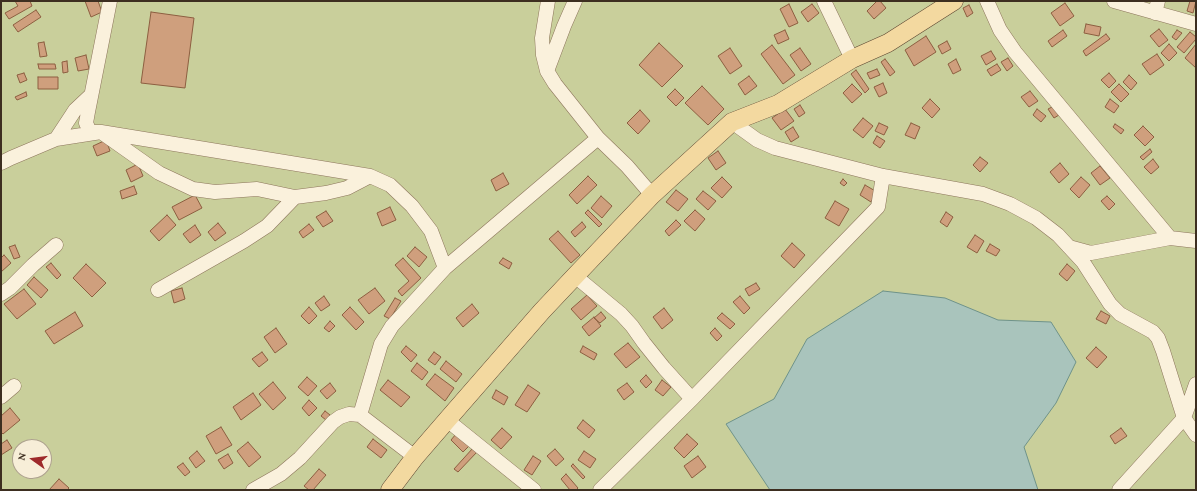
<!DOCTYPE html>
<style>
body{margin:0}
#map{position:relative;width:1197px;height:491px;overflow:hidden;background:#f0e4c8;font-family:"Crimson Pro",serif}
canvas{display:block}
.frame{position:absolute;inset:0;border:2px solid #3d2e20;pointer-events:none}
.north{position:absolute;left:12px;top:439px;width:40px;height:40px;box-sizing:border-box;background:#f7eed8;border:1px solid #ada18e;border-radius:50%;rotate:284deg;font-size:11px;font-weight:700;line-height:16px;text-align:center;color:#3d2e20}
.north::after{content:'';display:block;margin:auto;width:14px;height:18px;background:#9e2a2b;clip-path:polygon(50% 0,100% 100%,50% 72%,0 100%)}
</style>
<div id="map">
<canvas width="1197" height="491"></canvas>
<div class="frame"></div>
<div class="north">N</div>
</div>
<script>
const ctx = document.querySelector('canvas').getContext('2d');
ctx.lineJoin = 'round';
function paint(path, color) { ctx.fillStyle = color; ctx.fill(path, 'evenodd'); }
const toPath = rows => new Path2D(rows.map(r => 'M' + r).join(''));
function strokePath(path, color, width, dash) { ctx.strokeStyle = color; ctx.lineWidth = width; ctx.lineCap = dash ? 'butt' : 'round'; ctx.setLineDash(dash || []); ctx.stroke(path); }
paint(toPath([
 [1,1,1196,1,1196,490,1,490],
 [20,447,44,447,44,471,20,471]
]), '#c9cf9b');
const water = toPath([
 [883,291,945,298,998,320,1051,322,1076,362,1056,403,1024,447,1038,490,770,490,726,424,774,399,807,339,883,291]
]);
paint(water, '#a9c4bc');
strokePath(water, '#6f938a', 1);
const building = toPath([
 [15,1,30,1,32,6,9,19,5,13,18,6,15,1],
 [85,1,98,1,102,12,91,17,85,1],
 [877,1,880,1,886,8,874,19,867,11,877,1],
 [1190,1,1196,1,1193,13,1187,11,1190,1],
 [1065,3,1074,16,1060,26,1051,13,1065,3],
 [789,4,798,23,789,27,780,9,789,4],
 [812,4,819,13,808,22,801,12,812,4],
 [969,5,973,13,967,17,963,8,969,5],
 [36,10,41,17,18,32,13,25,36,10],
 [151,12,194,18,185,88,141,83,151,12],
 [1086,24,1101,27,1099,36,1084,33,1086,24],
 [1159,29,1168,40,1159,47,1150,36,1159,29],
 [785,30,789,39,778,44,774,35,785,30],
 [1063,30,1067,36,1052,47,1048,41,1063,30],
 [1177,30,1182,33,1176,40,1172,37,1177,30],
 [1190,32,1196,37,1196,39,1184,53,1177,47,1190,32],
 [1106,34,1110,39,1086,56,1083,51,1106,34],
 [926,36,936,52,914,66,905,50,926,36],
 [947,41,951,49,942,54,938,46,947,41],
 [44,42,47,56,40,57,38,43,44,42],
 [659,43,683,66,662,87,639,65,659,43],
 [1169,44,1177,53,1169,61,1161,53,1169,44],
 [1196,44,1196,68,1185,58,1196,44],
 [772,45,795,75,783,84,761,54,772,45],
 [730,48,742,66,730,74,718,56,730,48],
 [800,48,811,64,801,71,790,55,800,48],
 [991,51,996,59,986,65,981,56,991,51],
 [1157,54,1164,65,1150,75,1142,64,1157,54],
 [86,55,89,69,78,71,75,58,86,55],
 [1008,58,1013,66,1007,71,1001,62,1008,58],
 [885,59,895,72,890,76,881,62,885,59],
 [956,59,961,70,953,74,948,64,956,59],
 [67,61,68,72,63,73,62,62,67,61],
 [38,64,55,64,56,69,39,69,38,64],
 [997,64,1001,70,991,76,987,70,997,64],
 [877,69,880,75,870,79,867,73,877,69],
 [856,70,869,89,865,93,851,74,856,70],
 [24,73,27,80,20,83,17,75,24,73],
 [1109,73,1116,81,1109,88,1101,80,1109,73],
 [1129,75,1137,83,1131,90,1123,82,1129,75],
 [749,76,757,86,745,95,738,84,749,76],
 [38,77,58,77,58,89,38,89,38,77],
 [883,83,887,93,879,97,874,87,883,83],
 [852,84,862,94,852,103,843,93,852,84],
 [1119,84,1129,94,1121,102,1111,92,1119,84],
 [702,86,724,109,708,125,685,103,702,86],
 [675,89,684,98,676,106,667,97,675,89],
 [1030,91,1038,101,1029,107,1021,97,1030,91],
 [26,92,27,96,17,100,15,97,26,92],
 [930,99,940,109,932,118,922,108,930,99],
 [1110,99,1119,106,1114,113,1105,107,1110,99],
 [800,105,805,113,799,117,794,109,800,105],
 [1054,106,1059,115,1054,118,1048,109,1054,106],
 [785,109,794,121,781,130,772,118,785,109],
 [1037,109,1046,116,1041,122,1033,115,1037,109],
 [640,110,650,121,638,134,627,123,640,110],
 [863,118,873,126,863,138,853,130,863,118],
 [879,123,888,127,884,135,875,131,879,123],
 [911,123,920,127,915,139,905,135,911,123],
 [1115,124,1124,130,1121,134,1113,127,1115,124],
 [1143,126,1154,137,1145,146,1134,135,1143,126],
 [793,127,799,137,791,142,785,132,793,127],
 [877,136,885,141,880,148,873,143,877,136],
 [106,140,110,151,97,156,93,146,106,140],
 [1150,149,1152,152,1143,160,1140,157,1150,149],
 [718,151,726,163,716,170,708,158,718,151],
 [980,157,988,163,980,172,973,165,980,157],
 [1153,159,1159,167,1151,174,1144,167,1153,159],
 [1060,163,1069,174,1059,183,1050,172,1060,163],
 [138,164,143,176,131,182,126,170,138,164],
 [1100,166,1110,178,1100,185,1091,173,1100,166],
 [503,173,509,184,496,191,491,180,503,173],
 [588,176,597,185,577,204,569,195,588,176],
 [722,177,732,187,722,198,711,188,722,177],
 [1081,177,1090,185,1079,198,1070,189,1081,177],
 [843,179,847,183,844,186,840,183,843,179],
 [865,185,877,192,871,202,860,195,865,185],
 [134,186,137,194,122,199,120,191,134,186],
 [676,190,688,199,678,211,666,202,676,190],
 [703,191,716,201,708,210,696,199,703,191],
 [195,195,202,208,179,220,172,207,195,195],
 [601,196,612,206,602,218,591,208,601,196],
 [1107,196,1115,204,1109,210,1101,201,1107,196],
 [835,201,849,209,839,226,825,218,835,201],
 [390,207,396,220,382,226,377,213,390,207],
 [588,210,602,224,599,227,585,213,588,210],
 [695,210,705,219,695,231,684,221,695,210],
 [326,211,333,221,323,227,316,217,326,211],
 [946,212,953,217,947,227,940,222,946,212],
 [167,215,176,225,159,241,150,231,167,215],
 [676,220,681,225,669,236,665,231,676,220],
 [582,222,586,227,575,237,571,232,582,222],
 [218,223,226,233,215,241,208,232,218,223],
 [309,224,314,230,303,238,299,232,309,224],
 [195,225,201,235,190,243,183,234,195,225],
 [558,231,580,255,571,263,549,239,558,231],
 [975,235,984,241,977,253,967,247,975,235],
 [792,243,805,255,794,268,781,256,792,243],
 [990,244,1000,250,996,256,986,251,990,244],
 [15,245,20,257,14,259,9,247,15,245],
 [415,247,427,257,419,267,407,256,415,247],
 [4,255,11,263,1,272,1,258,4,255],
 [403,258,421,278,402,296,398,291,409,281,395,265,403,258],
 [503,258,512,263,509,269,499,263,503,258],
 [51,263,61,275,57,279,46,267,51,263],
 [86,264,106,283,92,297,73,278,86,264],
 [1067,264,1075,271,1067,281,1059,274,1067,264],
 [34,277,48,290,41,298,27,285,34,277],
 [756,283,760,289,749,296,745,289,756,283],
 [182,288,185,299,174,303,171,291,182,288],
 [375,288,385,301,369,314,358,300,375,288],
 [24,289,36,304,17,319,4,304,24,289],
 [587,295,597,306,581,320,571,309,587,295],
 [324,296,330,305,321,311,315,303,324,296],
 [740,296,750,308,744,314,733,302,740,296],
 [395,298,401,301,390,319,384,316,395,298],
 [472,304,479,313,463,327,456,318,472,304],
 [309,307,317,316,309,324,301,316,309,307],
 [350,307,364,322,356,330,342,315,350,307],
 [664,308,673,320,662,329,653,317,664,308],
 [1101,311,1110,316,1106,324,1096,319,1101,311],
 [75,312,83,326,54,344,45,331,75,312],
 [601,312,606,318,600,323,594,318,601,312],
 [722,313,735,324,730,329,717,318,722,313],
 [594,317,601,326,589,336,582,327,594,317],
 [330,321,335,326,329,332,324,328,330,321],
 [276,328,287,344,275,353,264,337,276,328],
 [715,328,722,336,717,341,710,333,715,328],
 [628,343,640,357,626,368,614,354,628,343],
 [406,346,417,355,411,362,401,352,406,346],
 [583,346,597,354,594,360,580,352,583,346],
 [1096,347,1107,357,1097,368,1086,358,1096,347],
 [262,352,268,360,259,367,252,359,262,352],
 [434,352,441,357,435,365,428,360,434,352],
 [446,361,462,374,456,382,440,369,446,361],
 [417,363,428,372,422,380,411,371,417,363],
 [435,374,454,388,445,401,426,385,435,374],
 [646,375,652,382,646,388,640,381,646,375],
 [307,377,317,386,308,396,298,387,307,377],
 [388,380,410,397,401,407,380,390,388,380],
 [662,380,671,387,663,396,655,390,662,380],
 [273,382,286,398,273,410,259,394,273,382],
 [330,383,336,391,327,399,320,391,330,383],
 [627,383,634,392,624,400,617,390,627,383],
 [528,385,540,393,527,412,515,405,528,385],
 [496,390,508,397,504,405,492,398,496,390],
 [253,393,261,405,241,420,233,407,253,393],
 [309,400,317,408,309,416,302,408,309,400],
 [10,408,20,420,3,434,1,432,1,416,10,408],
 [325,411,330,415,326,420,321,416,325,411],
 [583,420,595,430,589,438,577,428,583,420],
 [221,427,232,445,216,454,206,436,221,427],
 [502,428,512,437,501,449,491,440,502,428],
 [1121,428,1127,436,1115,444,1110,436,1121,428],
 [456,434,469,446,463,452,451,440,456,434],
 [687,434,698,444,684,458,674,448,687,434],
 [373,439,387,450,381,458,367,447,373,439],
 [7,440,12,448,1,455,1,444,7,440],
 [248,442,261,457,249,467,237,451,248,442],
 [473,448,477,452,458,472,454,469,473,448],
 [555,449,564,459,556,466,547,456,555,449],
 [197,451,205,461,196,468,189,458,197,451],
 [584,451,596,459,590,468,578,460,584,451],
 [228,454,233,463,224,469,218,460,228,454],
 [533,456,541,461,532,475,524,470,533,456],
 [698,456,706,467,692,478,684,466,698,456],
 [183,463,190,472,185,476,177,467,183,463],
 [573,464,585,477,583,479,571,466,573,464],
 [319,469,326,475,313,490,309,490,304,486,319,469],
 [566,474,578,488,576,490,570,490,561,479,566,474],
 [59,479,69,488,67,490,49,490,59,479]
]);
paint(building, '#cf9f7d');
strokePath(building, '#8d5f41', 1);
const minor = toPath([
 [110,1,88,112,86,123,90,132,101,132,370,176,390,185,412,206,431,231,445,268],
 [548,1,542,38,543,55,547,71,555,84,598,138,627,166,652,195],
 [824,1,852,59],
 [987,1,1000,30,1015,52,1170,238],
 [1114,1,1196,24],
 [1155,13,1158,1],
 [547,71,564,26,575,1],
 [732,122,757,140,775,148,883,176,983,194,1010,204,1036,218,1058,235,1083,262,1110,304,1120,314,1153,332,1158,338,1163,351,1184,418,1196,435],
 [56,139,75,110,91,95],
 [1,163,11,158,56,139,101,132,159,173,193,189,215,192,257,189,295,197],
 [1069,247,1091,253,1170,238,1196,241],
 [575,276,621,314,632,326,644,343,664,368,692,399],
 [158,290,244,241,267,226,295,197,326,193,347,188,370,176],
 [1,294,10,288,33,265,56,245],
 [1,397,14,386],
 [447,420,534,490],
 [415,457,360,415,381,344,392,326,445,268,598,138],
 [253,490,281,474,300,458,333,422,340,417,349,414,360,415],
 [600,490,692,399,878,207,883,176],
 [1119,490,1184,418,1196,384]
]);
const major = toPath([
 [390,490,415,457,447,420,542,311,575,276,652,195,732,122,778,104,852,59,888,43,954,1]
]);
strokePath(minor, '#8d765c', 15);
strokePath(major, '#5b4430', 19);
strokePath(minor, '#faf1dc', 14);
strokePath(major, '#f3d9a0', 18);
</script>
